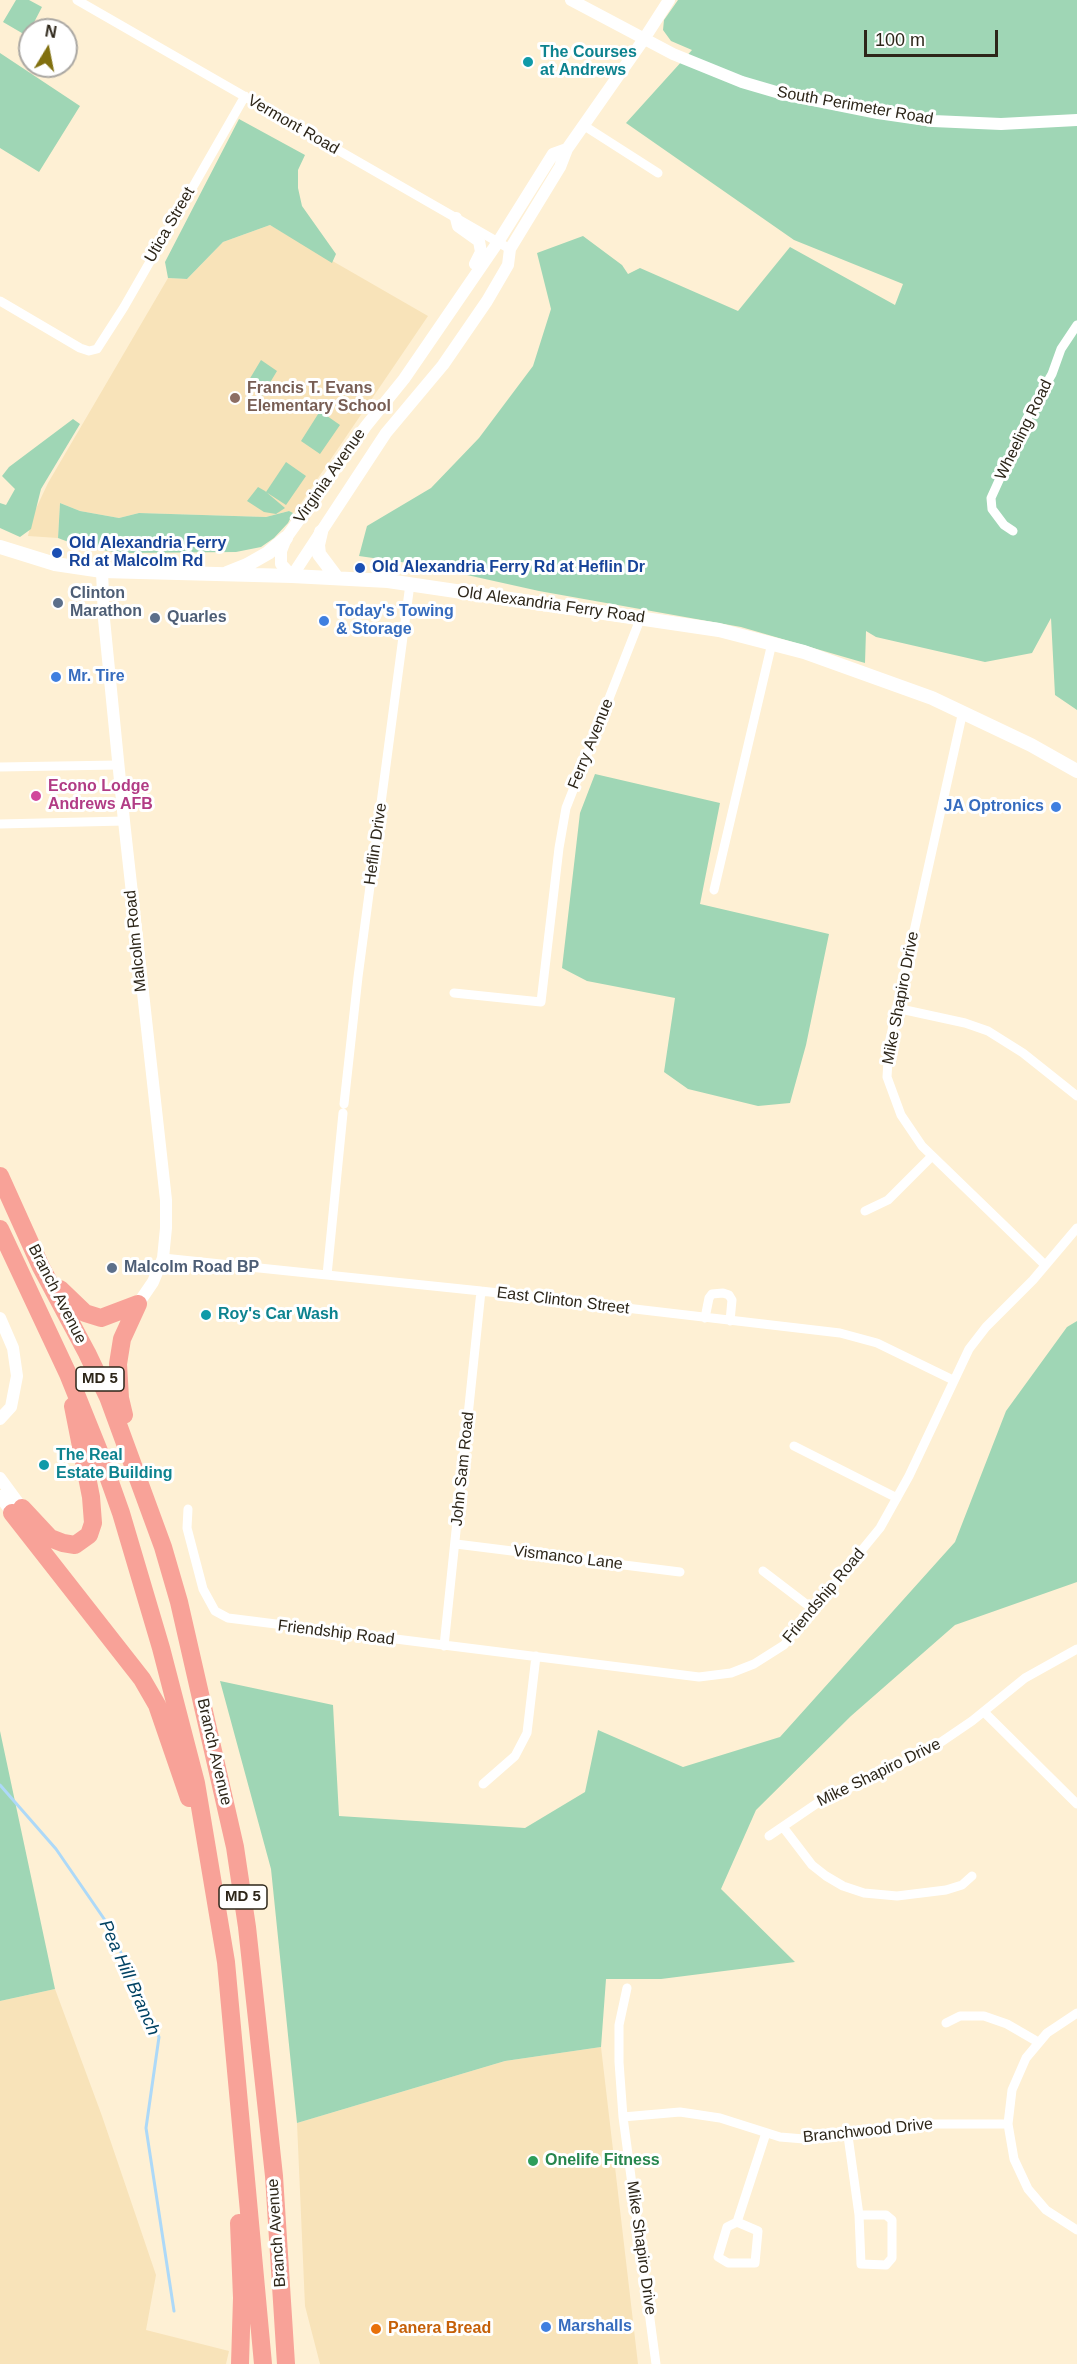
<!DOCTYPE html>
<style>
body{margin:0}
#map{position:relative;width:1077px;height:2364px;overflow:hidden;background:#fef0d4;font-family:Helvetica,sans-serif}
canvas{display:block}
.north{position:absolute;left:18px;top:18px;width:60px;height:60px;box-sizing:border-box;background:#fff;border:2px solid #aba8a3;border-radius:50%;rotate:10deg;font-size:16px;font-weight:700;line-height:24px;text-align:center;color:#2d2619}
.north::after{content:'';display:block;margin:auto;width:21px;height:27px;background:#81700f;clip-path:polygon(50% 0,100% 100%,50% 72%,0 100%)}
.scale{position:absolute;left:864px;top:30px;width:134px;height:27px;box-sizing:border-box;border:3px solid #2d2619;border-top:0;padding-left:8px;font-size:18px;line-height:21px;white-space:nowrap;color:#2d2619;-webkit-text-stroke:4px #fff;paint-order:stroke}
</style>
<div id="map">
<canvas width="1077" height="2364"></canvas>
<div class="north">N</div>
<div class="scale">100 m</div>
</div>
<script>
const ctx = document.querySelector('canvas').getContext('2d');
ctx.lineJoin = 'round';
function paint(path, color) { ctx.fillStyle = color; ctx.fill(path, 'evenodd'); }
const toPath = rows => new Path2D(rows.map(r => 'M' + r).join(''));
function strokePath(path, color, width, dash) { ctx.strokeStyle = color; ctx.lineWidth = width; ctx.lineCap = dash ? 'butt' : 'round'; ctx.setLineDash(dash || []); ctx.stroke(path); }
function drawText(font, color, halo, rows, align = 'center') {
  ctx.font = font + ' Helvetica,sans-serif'; ctx.lineWidth = 6; ctx.setLineDash([]); ctx.textBaseline = 'middle'; ctx.strokeStyle = halo; ctx.fillStyle = color; for (const [text, x, y, turn = 0] of rows) {
    ctx.save(); ctx.translate(x, y); ctx.rotate((+turn || 0) * Math.PI / 180); ctx.textAlign = isNaN(turn) ? turn : align; if (halo) ctx.strokeText(text, 0, 0); ctx.fillText(text, 0, 0); ctx.restore();
  }
}
paint(toPath([
 [270,225,428,316,297,509,293,513,289,511,266,517,139,513,119,518,80,511,60,503,58,538,28,536,32,517,48,483,168,278,187,279,223,242],
 [55,1989,102,2116,156,2275,146,2330,229,2351,226,2364,0,2364,0,2001],
 [601,2047,638,2364,320,2364,305,2306,297,2123,505,2061]
]), '#f8e3b9');
paint(toPath([
 [16,0,29,0,42,7,27,36,3,22],
 [678,0,1077,0,1077,710,1055,695,1051,618,1032,653,985,662,876,637,866,631,865,663,741,627,539,591,422,565,359,556,367,526,431,488,479,438,533,366,551,309,537,253,583,236,622,265,628,274,640,268,738,311,790,247,895,305,903,284,794,240,626,123,692,50,671,41,663,30,664,20],
 [0,53,80,106,39,172,0,148],
 [239,119,305,155,298,170,298,188,302,206,336,254,332,263,270,225,223,242,187,279,168,278,165,262],
 [261,360,277,371,262,396,246,385],
 [320,411,340,425,320,454,301,441],
 [73,419,80,424,41,489,31,529,20,537,0,528,0,503,6,505,15,489,2,476,9,467],
 [286,462,306,476,286,505,266,492],
 [258,487,265,491,285,508,276,514,264,512,247,501],
 [60,503,80,511,119,518,139,513,266,517,289,511,293,513,288,523,274,538,261,547,236,552,120,553,79,546,58,538],
 [595,774,720,803,700,904,829,934,806,1045,790,1103,758,1106,688,1089,664,1072,675,998,587,981,562,968,580,813],
 [1077,1321,1077,1582,955,1625,851,1716,756,1810,721,1889,795,1962,661,1979,606,1979,601,2047,505,2061,297,2123,271,1869,220,1681,333,1705,339,1816,525,1828,585,1792,598,1730,683,1767,780,1737,955,1542,1006,1411,1067,1327],
 [0,1731,55,1989,0,2001]
]), '#9fd6b5');
strokePath(toPath([
 [0,1785,56,1849,109,1926,159,2037,146,2128,174,2311]
]), '#add9f8', 3);
strokePath(toPath([
 [77,0,510,249],
 [583,125,658,173],
 [0,301,80,348,89,351,97,349,124,307,245,96],
 [1013,531,1004,525,992,509,991,498,1030,412,1052,374,1061,349,1077,325],
 [963,711,889,1044,887,1077,901,1115,922,1146,1045,1265],
 [0,767,118,765],
 [0,824,124,821],
 [714,890,772,643],
 [454,993,541,1002,559,848,566,808,641,617],
 [896,1008,965,1023,988,1031,1023,1053,1077,1096],
 [344,1104,358,977,410,584],
 [865,1211,888,1200,932,1156],
 [163,1258,481,1291,840,1333,877,1343,953,1380],
 [327,1275,343,1113],
 [705,1318,709,1298,712,1294,723,1293,729,1295,732,1300,730,1321],
 [794,1446,897,1498],
 [188,1509,187,1528,203,1589,215,1611,228,1618,699,1677,731,1673,754,1664,784,1645,880,1528,909,1476,969,1349,986,1327,1033,1280,1077,1228],
 [456,1544,680,1572],
 [763,1571,814,1610],
 [444,1646,481,1291],
 [984,1712,1077,1804],
 [483,1784,515,1756,527,1733,536,1656],
 [783,1827,812,1865,826,1876,843,1886,864,1893,897,1896,946,1890,962,1885,972,1876],
 [769,1836,819,1802,925,1753,972,1721,1025,1678,1077,1649],
 [627,1988,619,2025,619,2062,623,2117,656,2364],
 [1077,2013,1047,2033,1026,2058,1012,2090,1008,2124,1014,2159,1028,2189,1046,2210,1077,2230],
 [946,2023,960,2016,984,2016,1007,2024,1038,2042],
 [623,2117,680,2112,720,2118,780,2137,804,2139,848,2136,930,2124,1008,2124],
 [848,2136,859,2215,861,2264,886,2265,892,2258,892,2220,886,2215,859,2215],
 [737,2222,758,2231,755,2263,728,2263,718,2257,727,2227,737,2222],
 [737,2222,766,2133]
]), '#fff', 9);
strokePath(toPath([
 [571,0,673,54,742,82,783,94,878,113,933,121,1001,124,1077,120],
 [567,149,553,154,498,242,404,379,366,426,286,538,281,551,281,564,292,576,386,433,443,365,487,301,508,265,510,249,560,167,567,149,644,39,669,0],
 [456,218,458,226,479,241,481,252,475,264],
 [102,571,104,619,124,821,166,1200,166,1228,163,1258,153,1282,138,1304],
 [0,1318,13,1348,17,1376,11,1407,0,1419],
 [0,1478,22,1508],
 [0,1496,12,1513]
]), '#fff', 12);
strokePath(toPath([
 [321,532,318,545,319,554,337,578],
 [0,547,55,564,102,571,292,576,388,581,719,630,804,652,932,698,1031,745,1077,771],
 [227,573,247,565,268,553,286,538]
]), '#fff', 14);
strokePath(toPath([
 [0,1176,41,1267,87,1353,108,1397,163,1547,179,1602,235,1847,247,1927,274,2176,286,2364],
 [0,1229,68,1374,99,1451,121,1513,161,1648,196,1783,226,1962,263,2364],
 [60,1289,85,1313,101,1318,138,1304],
 [124,1415,120,1398,118,1364,122,1339,138,1304],
 [22,1508,50,1538,63,1543,75,1545,89,1535,93,1523,91,1497,73,1406],
 [12,1513,142,1679,157,1705,189,1798],
 [239,2223,242,2298,240,2364]
]), '#f8a298', 18);
for (const [x, y, r, color] of [
 [528,62,6,"#0f9aa8"],
 [235,398,6,"#8d6e63"],
 [57,553,6,"#1a4fb4"],
 [360,568,6,"#1a4fb4"],
 [58,603,6,"#5c6f8a"],
 [155,618,6,"#5c6f8a"],
 [324,621,6,"#3f7fe0"],
 [56,677,6,"#3f7fe0"],
 [36,796,6,"#d1479c"],
 [1056,807,6,"#3f7fe0"],
 [112,1268,6,"#5c6f8a"],
 [206,1315,6,"#0f9aa8"],
 [44,1465,6,"#0f9aa8"],
 [533,2161,6,"#2e9e5b"],
 [546,2327,6,"#3f7fe0"],
 [376,2329,6,"#e8710a"]
]) { const dot = new Path2D(); dot.arc(x, y, r, 0, 2 * Math.PI); ctx.fillStyle = color; ctx.fill(dot); strokePath(dot, '#fff', 2); }
for (const [x, y, w] of [
 [100,1379,48],
 [243,1897,48]
]) { const box = new Path2D(); box.roundRect(x - w / 2, y - 12, w, 24, 4.5); ctx.fillStyle = '#fff'; ctx.fill(box); strokePath(box, '#2d2619', 1.5); }
drawText('bold 15px', '#2d2619', null, [
 ["MD 5",100,1379],
 ["MD 5",243,1897]
]);
drawText('bold 16px', '#0d838f', '#fff', [
 ["The Courses",540,53],
 ["at Andrews",540,71],
 ["Roy's Car Wash",218,1315],
 ["The Real",56,1456],
 ["Estate Building",56,1474]
], 'left');
drawText('16px', '#2d2619', '#fff', [
 ["South Perimeter Road",855,106,10],
 ["Vermont Road",293,125,30],
 ["Utica Street",170,225,-60],
 ["Wheeling Road",1024,430,-64],
 ["Virginia Avenue",330,476,-55],
 ["Old Alexandria Ferry Road",551,605,8],
 ["Ferry Avenue",591,744,-68],
 ["Heflin Drive",376,844,-82],
 ["Malcolm Road",136,941,-96],
 ["Mike Shapiro Drive",901,998,-79],
 ["Branch Avenue",57,1294,63],
 ["East Clinton Street",563,1301,7],
 ["John Sam Road",463,1469,-84],
 ["Vismanco Lane",568,1558,7],
 ["Friendship Road",824,1596,-50],
 ["Friendship Road",336,1633,7],
 ["Branch Avenue",214,1752,77],
 ["Mike Shapiro Drive",879,1773,-26],
 ["Branchwood Drive",868,2131,-6],
 ["Branch Avenue",277,2233,-94],
 ["Mike Shapiro Drive",641,2248,82]
]);
drawText('bold 16px', '#785e54', '#fff', [
 ["Francis T. Evans",247,389],
 ["Elementary School",247,407]
], 'left');
drawText('bold 16px', '#164399', '#fff', [
 ["Old Alexandria Ferry",69,544],
 ["Rd at Malcolm Rd",69,562],
 ["Old Alexandria Ferry Rd at Heflin Dr",372,568]
], 'left');
drawText('bold 16px', '#4e5e75', '#fff', [
 ["Clinton",70,594],
 ["Marathon",70,612],
 ["Quarles",167,618],
 ["Malcolm Road BP",124,1268]
], 'left');
drawText('bold 16px', '#366cbe', '#fff', [
 ["Today's Towing",336,612],
 ["& Storage",336,630],
 ["Mr. Tire",68,677],
 ["JA Optronics",1044,807,"right"],
 ["Marshalls",558,2327]
], 'left');
drawText('bold 16px', '#b23c85', '#fff', [
 ["Econo Lodge",48,787],
 ["Andrews AFB",48,805]
], 'left');
drawText('bold 16px', '#27864d', '#fff', [
 ["Onelife Fitness",545,2161]
], 'left');
drawText('bold 16px', '#c56008', '#fff', [
 ["Panera Bread",388,2329]
], 'left');
drawText('italic 18px', '#004263', '#fff', [
 ["Pea Hill Branch",129,1978,66]
]);
</script>
